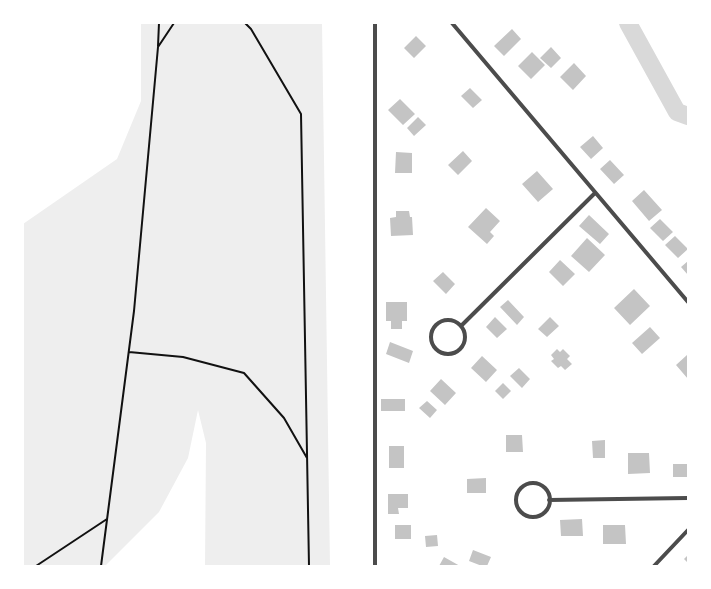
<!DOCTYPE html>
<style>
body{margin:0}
#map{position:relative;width:711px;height:589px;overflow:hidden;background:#fff;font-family:Rubik,sans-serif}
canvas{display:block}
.frame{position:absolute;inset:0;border:24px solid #fff;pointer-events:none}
</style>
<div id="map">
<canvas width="711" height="589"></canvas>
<div class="frame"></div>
</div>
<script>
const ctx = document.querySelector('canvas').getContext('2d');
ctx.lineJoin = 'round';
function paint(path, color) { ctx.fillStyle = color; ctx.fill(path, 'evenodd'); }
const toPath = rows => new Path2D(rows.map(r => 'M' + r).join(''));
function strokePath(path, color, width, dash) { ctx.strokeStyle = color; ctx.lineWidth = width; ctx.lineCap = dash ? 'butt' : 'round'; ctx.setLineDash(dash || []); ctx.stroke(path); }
paint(toPath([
 [141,23,322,23,330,566,205,566,206,443,198,410,188,458,159,512,105,566,23,566,23,224,117,159,141,101]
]), '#eee');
strokePath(toPath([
 [628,23,677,112,688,116]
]), '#d9d9d9', 18);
paint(toPath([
 [512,29,521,39,504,56,494,46],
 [416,36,426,46,414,58,404,48],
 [551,47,561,58,551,68,540,58],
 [532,52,545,65,531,79,518,66],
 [574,63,586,76,573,90,560,77],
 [470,88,482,100,473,108,461,96],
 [400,99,415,114,403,125,388,110],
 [418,117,426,125,414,136,407,128],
 [593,136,603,148,591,159,580,147],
 [463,151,472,161,458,175,448,165],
 [396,152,412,153,412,173,395,173],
 [610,160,624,175,614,184,600,169],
 [537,171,553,189,538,202,522,184],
 [644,190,662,210,649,221,632,201],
 [486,208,500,221,490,232,494,236,487,244,468,227],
 [396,211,409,211,410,217,412,217,413,235,391,236,390,218,396,217],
 [589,215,609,234,600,244,579,226],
 [660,219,673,232,663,241,650,228],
 [675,236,688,249,678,258,665,245],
 [587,238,605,255,589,272,571,256],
 [560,260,575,274,563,286,549,272],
 [688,261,688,275,681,267],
 [443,272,455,284,446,294,433,281],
 [634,289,650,306,630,325,614,308],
 [508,300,524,317,517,325,500,307],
 [386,302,407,302,407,321,402,321,402,329,391,329,391,321,386,321],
 [495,317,507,329,497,338,486,327],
 [550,317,559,326,547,337,538,329],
 [650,327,660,338,642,354,632,343],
 [390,342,413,351,409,363,386,354],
 [557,349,560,352,563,349,570,356,567,359,572,364,565,370,561,366,558,368,551,361,554,359,551,355],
 [687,355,688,356,688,379,676,365],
 [482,356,497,370,486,382,471,368],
 [519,368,530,379,522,388,510,376],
 [441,379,456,393,445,405,430,391],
 [503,383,511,391,503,399,495,391],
 [381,399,405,399,405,411,381,411],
 [427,401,437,410,430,418,419,408],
 [506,435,522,435,523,452,506,452],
 [605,440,605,458,593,458,592,441],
 [389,446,404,446,404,468,389,468],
 [628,453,649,453,650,473,628,474],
 [673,464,688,464,688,477,673,477],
 [486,478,486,493,467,493,467,479],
 [388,494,408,494,408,508,398,508,399,514,388,514],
 [582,519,583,536,561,536,560,520],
 [395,525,411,525,411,539,395,539],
 [603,525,625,525,626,544,603,544],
 [437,535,438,546,426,547,425,536],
 [473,550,491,557,487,566,482,566,469,561],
 [688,555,688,563,684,559],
 [444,557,460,566,439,566]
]), '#c4c4c4');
strokePath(toPath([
 [245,23,251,29,301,114,309,566],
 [158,46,159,23],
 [129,352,183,357,244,373,284,418,307,458],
 [36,566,107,519],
 [101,566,134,311,158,47,174,23]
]), '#111', 2);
strokePath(toPath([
 [375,23,375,566],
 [452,23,688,302],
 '431 337a17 17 0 1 1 34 0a17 17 0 1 1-34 0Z',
 [461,326,595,193],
 '516 500a17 17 0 1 1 34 0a17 17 0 1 1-34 0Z',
 [549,500,688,498],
 [654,566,688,530]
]), '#4c4c4c', 4);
</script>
